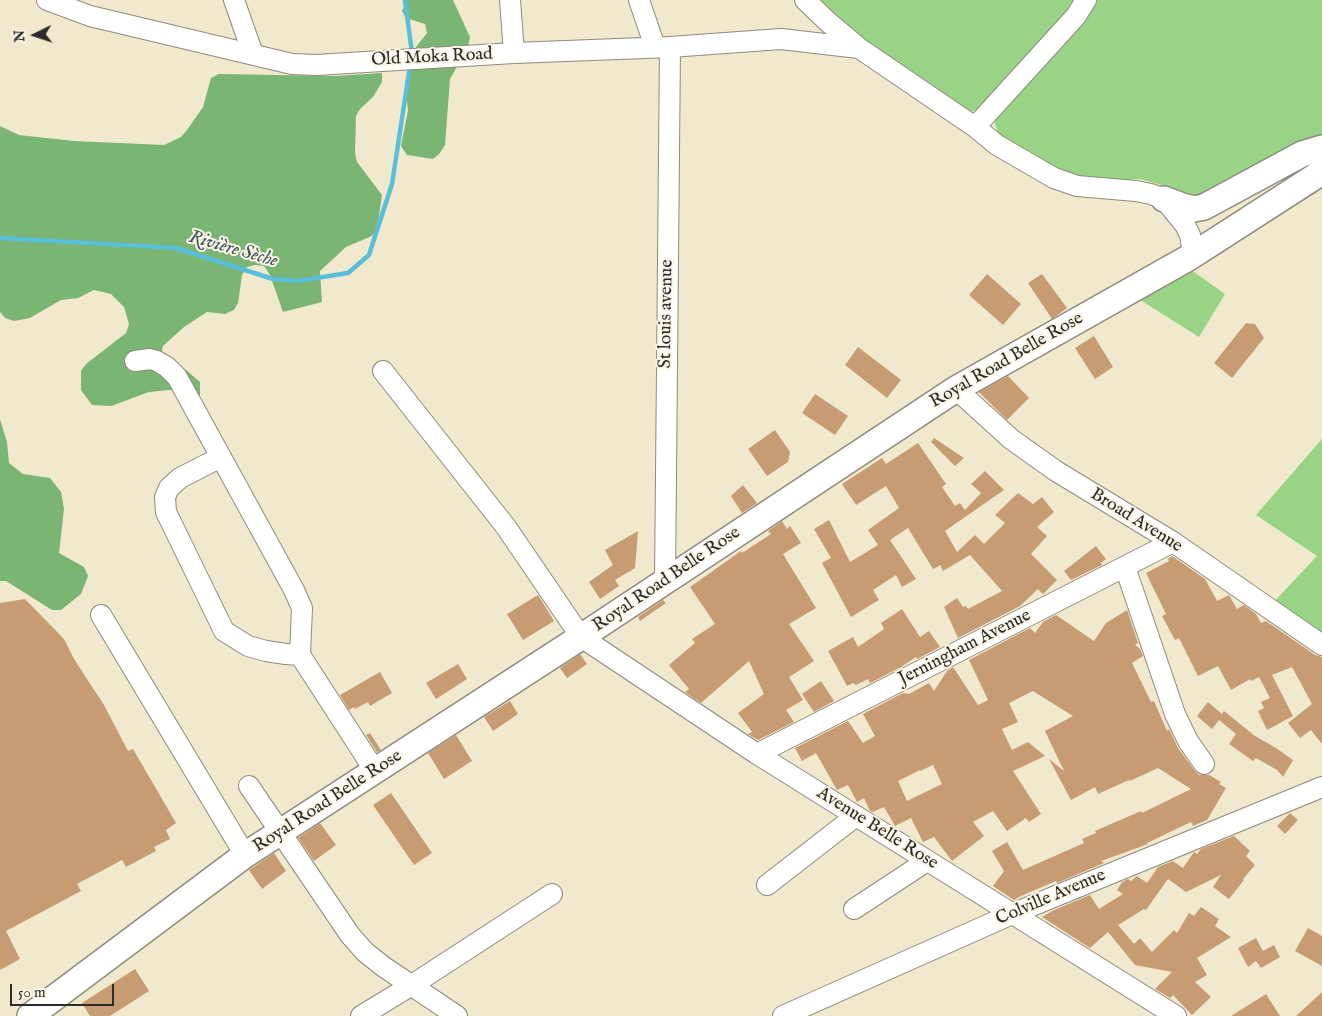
<!DOCTYPE html>
<meta charset="utf-8">
<style>
body{margin:0}
#map{position:relative;width:1322px;height:1016px;overflow:hidden;background:#f1e9ce;font-family:"IM FELL English",serif}
canvas{display:block}
.north{position:absolute;left:10px;top:10px;width:50px;height:50px;-webkit-text-stroke:4px #fcf5e5;paint-order:stroke;rotate:266deg;font-size:14px;font-weight:700;line-height:20px;text-align:center;color:#2b2b2b}
.north::after{content:'';display:block;margin:auto;width:18px;height:22px;background:#2b2b2b;clip-path:polygon(50% 0,100% 100%,50% 72%,0 100%)}
.scale{position:absolute;left:10px;top:984px;width:104px;height:22px;box-sizing:border-box;border:2px solid #2b2b2b;border-top:0;padding-left:6px;font-size:15px;line-height:18px;white-space:nowrap;color:#2b2b2b;-webkit-text-stroke:4px #fcf5e5;paint-order:stroke}
</style>
<div id="map">
<canvas width="1322" height="1016"></canvas>
<div class="north">N</div>
<div class="scale">50 m</div>
</div>
<script>
const ctx = document.querySelector('canvas').getContext('2d');
ctx.lineJoin = 'round';
function paint(path, color) { ctx.fillStyle = color; ctx.fill(path, 'evenodd'); }
const toPath = rows => new Path2D(rows.map(r => 'M' + r).join(''));
function strokePath(path, color, width, dash) { ctx.strokeStyle = color; ctx.lineWidth = width; ctx.lineCap = dash ? 'butt' : 'round'; ctx.setLineDash(dash || []); ctx.stroke(path); }
function drawText(font, color, halo, rows, align = 'center') {
  ctx.font = font + ' "IM FELL English",serif'; ctx.lineWidth = 4; ctx.setLineDash([]); ctx.textBaseline = 'middle'; ctx.strokeStyle = halo; ctx.fillStyle = color; for (const [text, x, y, turn = 0] of rows) {
    ctx.save(); ctx.translate(x, y); ctx.rotate((+turn || 0) * Math.PI / 180); ctx.textAlign = isNaN(turn) ? turn : align; if (halo) ctx.strokeText(text, 0, 0); ctx.fillText(text, 0, 0); ctx.restore();
  }
}
paint(toPath([
 [814,0,1077,0,982,106,973,111,968,111,864,41],
 [1095,0,1322,0,1322,140,1206,201,1185,201,1162,185,1140,179,1116,180,1072,176,1005,139,998,133,995,124,996,116],
 [1183,264,1225,294,1199,337,1137,298],
 [1322,439,1322,639,1271,605,1317,556,1256,515]
]), '#99d386');
paint(toPath([
 [407,0,453,0,470,37,468,47,450,79,445,145,440,153,433,159,407,155,401,146,408,110,405,82,416,47,427,33,425,24,406,18,402,11],
 [382,73,382,82,373,97,360,109,356,116,355,153,357,162,382,195,377,229,372,236,346,247,320,271,322,302,283,312,270,275,264,266,255,265,247,267,242,275,238,303,234,310,225,314,207,312,184,327,163,346,161,356,186,370,200,382,200,400,178,391,169,390,149,392,111,406,92,405,81,390,81,371,86,364,126,333,129,324,124,307,111,294,94,290,78,298,61,300,30,318,14,321,5,318,0,312,0,126,19,135,74,141,164,145,181,137,187,130,203,107,211,78,219,74,336,76],
 [0,419,7,442,9,463,23,474,50,478,61,492,64,509,59,553,84,567,88,576,81,594,61,610,52,610,6,581,0,581]
]), '#7ab573');
strokePath(toPath([
 [405,0,412,53],
 [0,238,176,248,273,279,298,281,348,273,369,255,392,184,410,66]
]), '#59bed8', 4.5);
paint(toPath([
 [987,274,1021,304,1003,325,969,295],
 [1042,274,1067,308,1052,319,1028,283],
 [1246,323,1255,324,1264,338,1232,378,1214,363],
 [1094,336,1113,367,1095,379,1075,348],
 [858,347,901,380,887,398,845,365],
 [1008,376,1029,398,1007,420,979,392],
 [815,394,848,416,835,435,802,413],
 [775,430,790,452,788,462,767,476,748,449],
 [934,438,964,458,955,466,931,442],
 [918,443,946,484,942,487,955,506,960,503,965,510,981,493,971,484,985,471,1004,490,945,531,957,552,975,535,984,544,1005,523,995,515,1018,493,1033,504,1042,497,1054,512,1037,527,1047,536,1031,554,1057,580,1043,594,1038,589,1020,606,958,638,944,607,957,598,963,607,966,606,968,609,1002,591,970,555,943,571,941,567,941,565,933,569,908,528,890,540,916,579,902,587,896,575,873,590,879,600,851,617,822,563,831,558,814,529,829,520,850,562,878,545,868,530,899,508,886,486,856,505,842,484,882,458,886,464],
 [743,485,757,503,742,513,731,496],
 [782,521,787,529,790,526,801,543,783,554,816,608,789,624,814,661,789,677,803,700,786,710,794,722,758,740,748,734,752,732,738,713,764,694,749,661,701,703,685,692,689,689,669,665,695,643,692,639,715,624,690,587,741,551,742,553,771,534,768,531],
 [638,531,635,568,615,580,619,586,600,599,589,582,613,565,605,550],
 [1096,546,1106,559,1101,563,1102,565,1071,580,1064,571],
 [1172,556,1205,579,1217,601,1229,595,1237,609,1244,605,1256,614,1261,623,1266,621,1315,655,1322,657,1322,744,1311,730,1300,738,1288,723,1312,704,1292,667,1272,675,1293,716,1267,730,1258,711,1264,708,1261,702,1270,698,1259,677,1251,681,1250,679,1231,690,1218,666,1198,676,1179,638,1175,640,1162,616,1166,614,1146,573,1169,561,1168,559],
 [538,595,554,621,523,640,507,614],
 [25,599,64,639,74,659,104,705,128,751,133,749,176,823,166,830,170,839,154,847,156,851,126,867,122,860,77,884,81,891,6,931,20,959,0,970,0,603],
 [663,600,666,603,640,621,638,617],
 [902,609,920,637,929,631,940,647,917,659,916,657,901,667,870,683,868,679,856,685,853,683,847,686,828,651,853,637,858,647,884,629,881,623],
 [1127,610,1138,643,1135,645,1140,649,1143,656,1132,663,1151,702,1154,701,1167,731,1169,729,1178,748,1195,771,1199,775,1209,775,1221,782,1219,784,1226,788,1207,820,1193,826,1191,822,1147,843,1148,844,1101,861,1104,863,1057,883,1056,881,1021,896,1014,900,993,886,1004,871,992,851,1007,842,1023,870,1084,843,1082,839,1096,833,1095,831,1141,811,1142,813,1191,789,1158,768,1130,781,1129,780,1098,794,1095,787,1071,800,1049,759,1064,771,1045,731,1073,716,1033,691,1009,703,1018,722,1002,729,1012,750,1028,742,1045,756,1013,771,1041,814,1029,822,1026,818,1007,831,993,811,973,822,984,836,952,861,934,837,923,842,911,818,895,826,884,807,873,812,870,811,864,798,857,802,848,785,837,790,816,753,802,761,795,748,848,721,863,743,875,736,863,714,903,693,909,694,929,683,934,691,947,671,953,667,978,705,988,700,969,660,1030,628,1035,633,1043,622,1056,615,1094,641,1106,623],
 [933,765,942,784,907,801,898,781,920,770,920,771],
 [580,654,587,664,567,678,560,668],
 [458,664,467,679,436,699,426,683],
 [380,672,392,693,370,706,368,702,355,709,354,707,349,710,340,695],
 [821,681,834,701,814,712,802,694],
 [510,701,518,714,493,731,484,717],
 [1208,702,1222,714,1224,711,1255,736,1276,748,1293,760,1283,777,1277,770,1256,758,1253,761,1229,744,1236,734,1219,720,1212,729,1197,716],
 [370,733,381,750,377,752,366,735],
 [456,735,472,761,444,779,428,753],
 [391,793,432,853,414,865,373,805],
 [1290,813,1298,820,1285,834,1277,826],
 [320,823,336,845,314,861,298,838],
 [1234,836,1250,851,1246,856,1255,865,1243,879,1244,880,1229,899,1213,887,1221,875,1186,892,1168,879,1146,910,1144,909,1118,925,1134,944,1140,938,1152,952,1174,930,1177,933,1189,913,1194,916,1201,907,1219,919,1215,926,1231,937,1197,958,1207,975,1195,982,1211,997,1192,1015,1173,995,1170,998,1155,989,1172,972,1135,965,1108,932,1090,948,1042,917,1052,911,1090,895,1099,909,1123,894,1117,890,1122,882,1128,879,1131,881,1137,876,1147,883,1158,867,1173,861,1183,868,1194,852,1197,854,1201,849],
 [274,853,286,871,262,889,249,870],
 [1308,928,1322,936,1322,966,1295,951],
 [1256,938,1263,951,1274,945,1280,957,1261,968,1256,961,1248,967,1238,948],
 [135,969,149,991,110,1016,90,1016,82,1003],
 [1322,992,1322,1016,1296,1016],
 [1266,994,1280,1016,1231,1016]
]), '#c79c73');
const minor = toPath([
 [47,0,90,16,292,64,316,65,514,53,670,47,781,39,859,48],
 [234,0,253,54],
 [510,0,514,53],
 [639,0,655,47],
 [805,0,828,22,859,48,975,127,997,145,1054,178,1077,186,1136,191,1151,194,1164,199,1185,225,1190,235,1192,247,1190,257],
 [975,127,1076,16,1086,0],
 [135,361,150,359,157,361,167,367,177,377,294,590,302,608,300,655,375,771],
 [383,371,506,527,581,637,757,754,1176,1016],
 [956,389,1011,439,1056,471,1173,542,1322,645],
 [221,457,180,478,169,488,165,497,166,512,224,631,248,646,266,651,286,654,300,655],
 [1125,567,1175,714,1188,741,1204,764],
 [665,581,670,47],
 [101,615,245,855],
 [757,754,1173,542],
 [249,786,350,935,365,952,384,967,457,1016],
 [767,885,856,816],
 [854,909,927,861],
 [361,1016,412,985,552,894],
 [783,1016,1012,914,1322,787]
]);
const major = toPath([
 [1164,199,1182,206,1194,209,1204,207,1302,154,1322,148],
 [30,1016,245,855,581,637,956,389,1190,257,1322,172]
]);
strokePath(minor, '#8e8a7c', 22);
strokePath(major, '#8e8a7c', 28);
strokePath(minor, '#fff', 20);
strokePath(major, '#fff', 25);
drawText('18px', '#2b2b2b', '#fcf5e5', [
 ["Old Moka Road",432,58,-3],
 ["St louis avenue",667,314,-89],
 ["Royal Road Belle Rose",1007,361,-30],
 ["Broad Avenue",1136,521,32],
 ["Royal Road Belle Rose",667,580,-34],
 ["Jerningham Avenue",965,648,-27],
 ["Royal Road Belle Rose",328,802,-33],
 ["Avenue Belle Rose",877,829,32],
 ["Colville Avenue",1051,898,-23]
]);
drawText('italic 19px', '#39575f', '#fcf5e5', [
 ["Rivière Sèche",233,250,16]
]);
</script>
